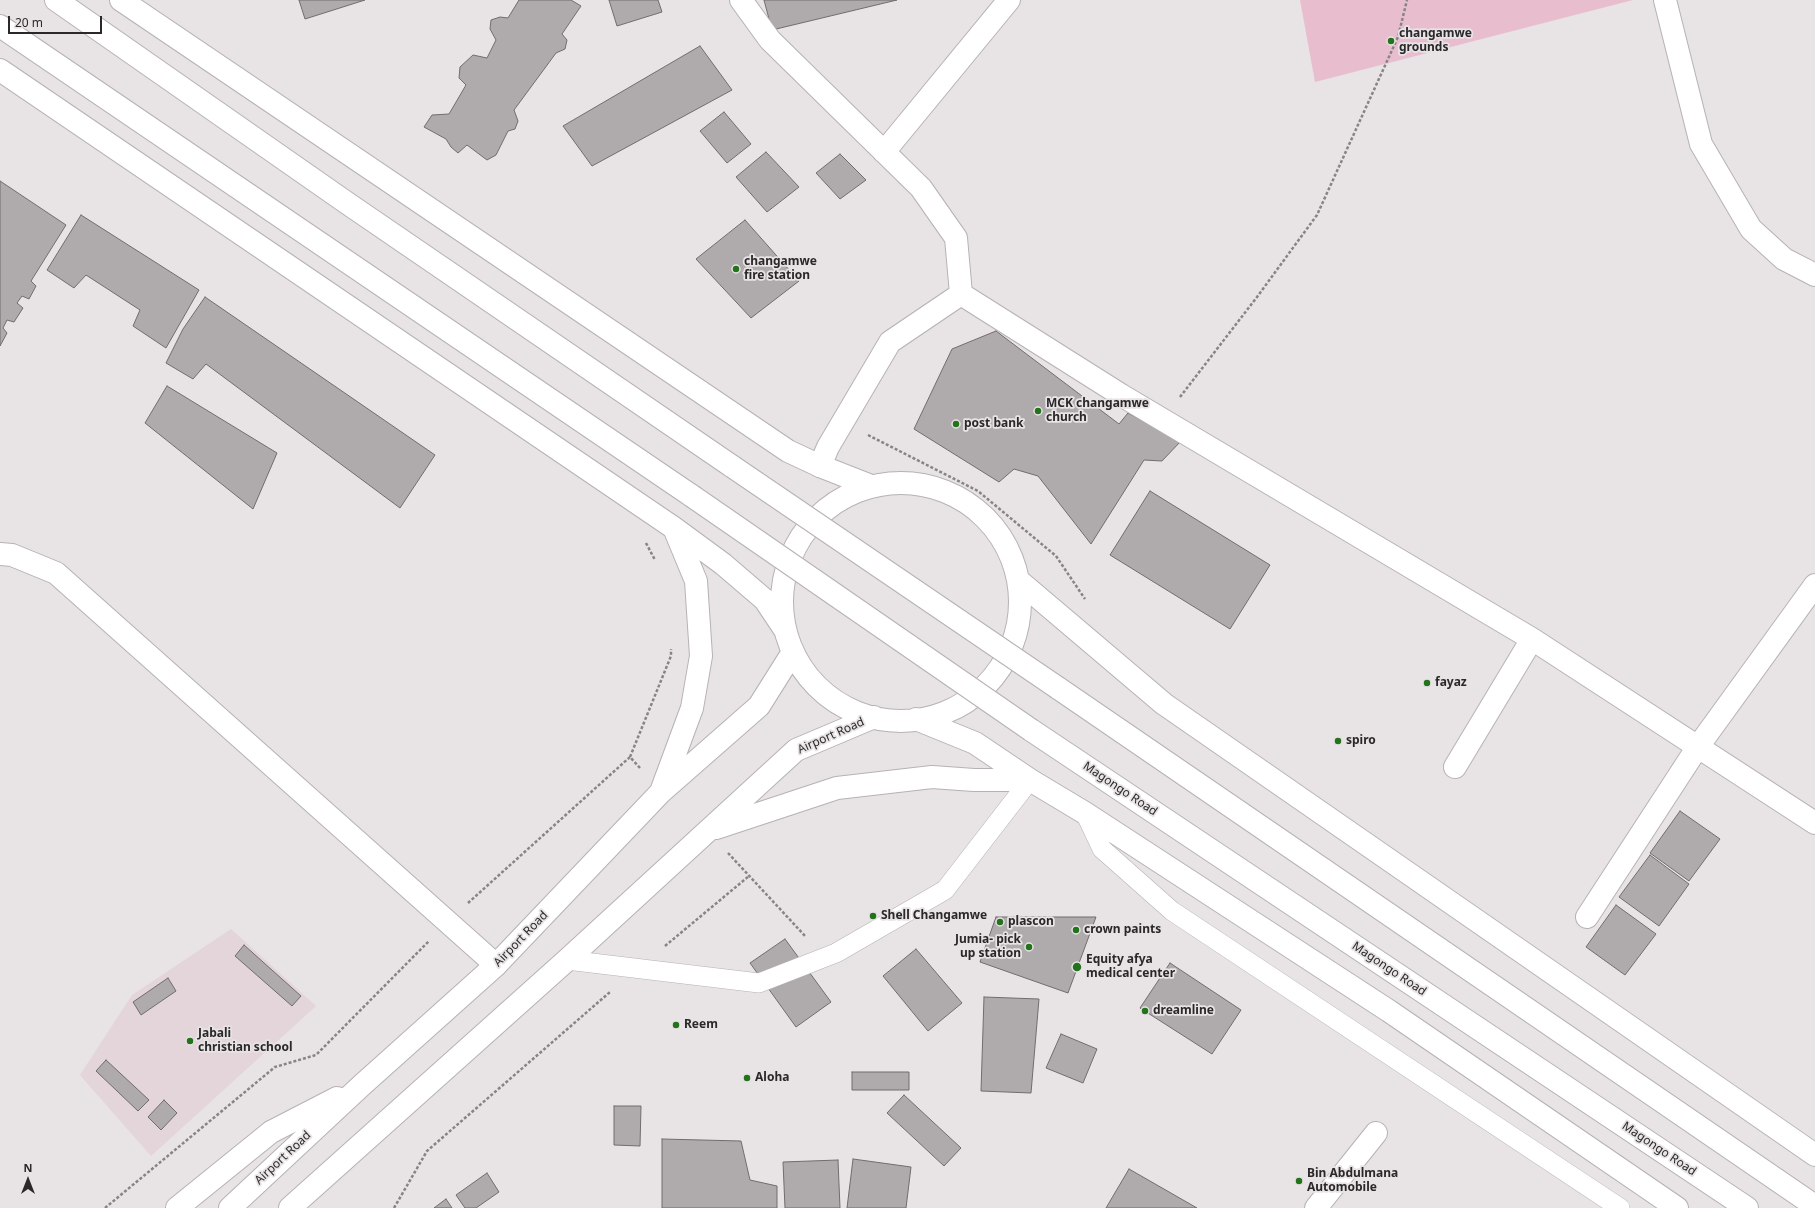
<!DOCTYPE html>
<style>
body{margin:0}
#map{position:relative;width:1815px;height:1208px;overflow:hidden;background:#e8e3e5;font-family:"Noto Sans",sans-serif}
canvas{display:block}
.north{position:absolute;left:8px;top:1160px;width:40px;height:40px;-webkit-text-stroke:3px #e8e3e5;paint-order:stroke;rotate:0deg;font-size:11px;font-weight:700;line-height:16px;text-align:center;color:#2a2829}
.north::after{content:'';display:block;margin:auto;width:14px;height:18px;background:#2a2829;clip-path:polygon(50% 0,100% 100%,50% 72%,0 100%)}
.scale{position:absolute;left:8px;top:16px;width:94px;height:18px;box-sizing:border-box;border:2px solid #2a2829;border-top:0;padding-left:5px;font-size:12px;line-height:14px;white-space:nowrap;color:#2a2829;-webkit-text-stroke:3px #e8e3e5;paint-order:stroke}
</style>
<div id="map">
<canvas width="1815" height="1208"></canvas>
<div class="north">N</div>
<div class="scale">20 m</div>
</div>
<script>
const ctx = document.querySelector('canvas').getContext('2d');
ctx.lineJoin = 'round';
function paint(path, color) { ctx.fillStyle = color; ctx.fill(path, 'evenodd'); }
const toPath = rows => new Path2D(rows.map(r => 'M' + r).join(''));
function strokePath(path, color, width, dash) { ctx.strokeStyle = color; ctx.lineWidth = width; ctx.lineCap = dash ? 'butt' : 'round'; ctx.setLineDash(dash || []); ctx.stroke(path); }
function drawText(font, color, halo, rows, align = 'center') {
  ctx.font = font + ' "Noto Sans",sans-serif'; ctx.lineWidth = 3.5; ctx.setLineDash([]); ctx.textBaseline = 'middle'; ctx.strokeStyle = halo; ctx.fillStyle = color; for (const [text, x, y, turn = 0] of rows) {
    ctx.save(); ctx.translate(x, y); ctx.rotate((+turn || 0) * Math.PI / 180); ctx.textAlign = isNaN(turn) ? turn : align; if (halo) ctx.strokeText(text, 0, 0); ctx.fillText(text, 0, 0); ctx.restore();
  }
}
paint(toPath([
 [231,929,316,1006,151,1156,80,1075,132,995]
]), '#e3d5da');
paint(toPath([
 [1300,0,1633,0,1315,82]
]), '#e8becf');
const building = toPath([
 [299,0,365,0,305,19,299,0],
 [519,0,571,0,581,6,562,34,567,40,565,49,556,53,514,110,518,121,515,129,508,131,496,155,487,160,467,145,458,153,451,147,446,139,424,127,432,115,449,114,466,85,459,78,460,67,473,55,487,58,496,40,490,29,491,20,500,17,508,18,519,0],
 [609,0,658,0,662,12,617,26,609,0],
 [764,0,897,0,772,30,764,0],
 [700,46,732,90,592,166,563,126,700,46],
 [724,112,751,144,727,163,700,131,724,112],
 [766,152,799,187,767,212,736,177,766,152],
 [840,154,866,180,840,199,816,173,840,154],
 [0,181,66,225,31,281,36,286,29,299,22,296,17,303,23,308,14,322,7,320,3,328,7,333,0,346,0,181],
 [81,215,199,290,166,348,133,326,140,310,86,275,74,288,47,270,81,215],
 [745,220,799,281,751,318,696,259,745,220],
 [205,297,435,455,400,508,206,364,193,379,166,363,183,329,205,297],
 [996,331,1119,424,1128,413,1181,441,1162,461,1144,460,1091,544,1038,476,1014,469,999,482,914,429,952,349,996,331],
 [167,386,277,453,253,509,145,423,167,386],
 [1150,491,1270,565,1230,629,1110,555,1150,491],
 [1680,811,1720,839,1689,881,1650,853,1680,811],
 [1650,855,1689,884,1659,926,1619,897,1650,855],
 [1616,905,1656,934,1625,975,1586,947,1616,905],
 [996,917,1096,917,1068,993,980,962,996,917],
 [785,939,831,1002,796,1027,750,963,785,939],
 [244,945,301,996,292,1006,235,956,244,945],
 [916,949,962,1003,928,1031,883,976,916,949],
 [1170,963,1241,1010,1212,1054,1140,1008,1170,963],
 [168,978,176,991,141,1015,133,1002,168,978],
 [984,997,1039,999,1031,1093,981,1091,984,997],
 [1061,1034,1097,1049,1083,1083,1046,1068,1061,1034],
 [106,1060,149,1100,138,1111,96,1071,106,1060],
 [852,1072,909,1072,909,1090,852,1090,852,1072],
 [904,1095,961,1148,944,1166,887,1113,904,1095],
 [164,1100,177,1113,161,1130,148,1117,164,1100],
 [614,1106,641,1106,640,1146,614,1145,614,1106],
 [662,1139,741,1141,750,1180,777,1186,777,1208,662,1208,662,1139],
 [853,1159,911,1167,906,1208,847,1208,853,1159],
 [838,1160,840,1208,785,1208,783,1162,838,1160],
 [1129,1169,1197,1208,1106,1208,1129,1169],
 [487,1173,499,1192,476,1208,465,1208,456,1195,487,1173],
 [446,1199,452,1208,434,1208,446,1199]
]);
paint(building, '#afaaac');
strokePath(building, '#716c6e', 1);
const lane = toPath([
 [1085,813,1102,849,1172,911,1620,1208],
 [567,960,759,983,836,953,945,890,1030,780]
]);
const street = toPath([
 [741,0,770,40,921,188,956,238,961,294,890,342,828,447,820,466],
 [1665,0,1701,144,1751,229,1784,259,1815,275],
 [884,152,1009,0],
 [961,294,1121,395,1532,639,1815,823],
 [0,554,12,555,56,573,496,965],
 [1455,767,1532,639],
 [1587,917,1697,748,1815,585],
 [1316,1208,1376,1133]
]);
const secondary = toPath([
 [56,0,347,203,733,467],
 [121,0,788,451,820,466,871,486],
 [0,26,692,496],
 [0,70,674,528,723,564,765,600,785,630],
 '782 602a119 119 0 1 1 238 0a119 119 0 1 1-238 0Z',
 [1019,581,1164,704,1815,1155],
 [1058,688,1815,1206],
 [916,719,975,743,1030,780,1085,813,1389,1011,1677,1208],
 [1031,730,1747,1208],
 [662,789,692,708,701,656,696,581,674,528],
 [716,828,837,788,932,777,974,780,1030,780],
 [177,1208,271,1132,337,1098],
 [230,1208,362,1085,496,965,661,792,759,706,793,652],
 [290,1208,567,960,796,750,874,717]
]);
strokePath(lane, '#b7b2b4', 20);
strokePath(street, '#b7b2b4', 24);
strokePath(secondary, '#b7b2b4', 24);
strokePath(toPath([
 [1180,397,1257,297,1317,215,1398,37,1407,0],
 [868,435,978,491,1056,556,1085,599],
 [646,543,655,560],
 [640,768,630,757,671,656,671,649],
 [728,853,806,937],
 [468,903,630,757],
 [665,946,749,876],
 [105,1208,275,1067,316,1055,429,941],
 [394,1208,427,1151,610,992]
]), '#878485', 2.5, [3, 2]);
strokePath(lane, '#fff', 19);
strokePath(street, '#fff', 22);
strokePath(secondary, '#fff', 22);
const secondaryBridge = toPath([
 [733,467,1058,688],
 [692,496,1031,730]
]);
strokePath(secondaryBridge, '#b7b2b4', 24, []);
strokePath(secondaryBridge, '#fff', 22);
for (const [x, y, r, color] of [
 [1391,41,4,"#22731c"],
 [736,269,4,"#22731c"],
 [1038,411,4,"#22731c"],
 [956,424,4,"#22731c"],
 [1427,683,4,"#22731c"],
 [1338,741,4,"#22731c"],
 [873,916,4,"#22731c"],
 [1000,922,4,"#22731c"],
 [1076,930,4,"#22731c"],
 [1029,947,4,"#22731c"],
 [1077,967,5,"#22731c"],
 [1145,1011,4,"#22731c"],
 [676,1025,4,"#22731c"],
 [190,1041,4,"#22731c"],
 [747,1078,4,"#22731c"],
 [1299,1181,4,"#22731c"]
]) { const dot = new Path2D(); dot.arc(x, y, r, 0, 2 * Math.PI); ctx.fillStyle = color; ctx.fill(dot); strokePath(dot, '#e8e3e5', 1.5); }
drawText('bold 12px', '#2a2829', '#e8e3e5', [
 ["changamwe",1399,34],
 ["grounds",1399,48],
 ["changamwe",744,262],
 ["fire station",744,276],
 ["MCK changamwe",1046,404],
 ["church",1046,418],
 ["post bank",964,424],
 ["fayaz",1435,683],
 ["spiro",1346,741],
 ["Shell Changamwe",881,916],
 ["plascon",1008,922],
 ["crown paints",1084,930],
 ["Jumia- pick",1021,940,"right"],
 ["up station",1021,954,"right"],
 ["Equity afya",1086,960],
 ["medical center",1086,974],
 ["dreamline",1153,1011],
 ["Reem",684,1025],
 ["Jabali",198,1034],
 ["christian school",198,1048],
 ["Aloha",755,1078],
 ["Bin Abdulmana",1307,1174],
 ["Automobile",1307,1188]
], 'left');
drawText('12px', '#2a2829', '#e8e3e5', [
 ["Airport Road",831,736,-24],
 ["Magongo Road",1120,789,34],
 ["Airport Road",521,939,-46],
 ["Magongo Road",1389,969,34],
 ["Magongo Road",1659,1149,34],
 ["Airport Road",283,1158,-43]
]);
</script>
